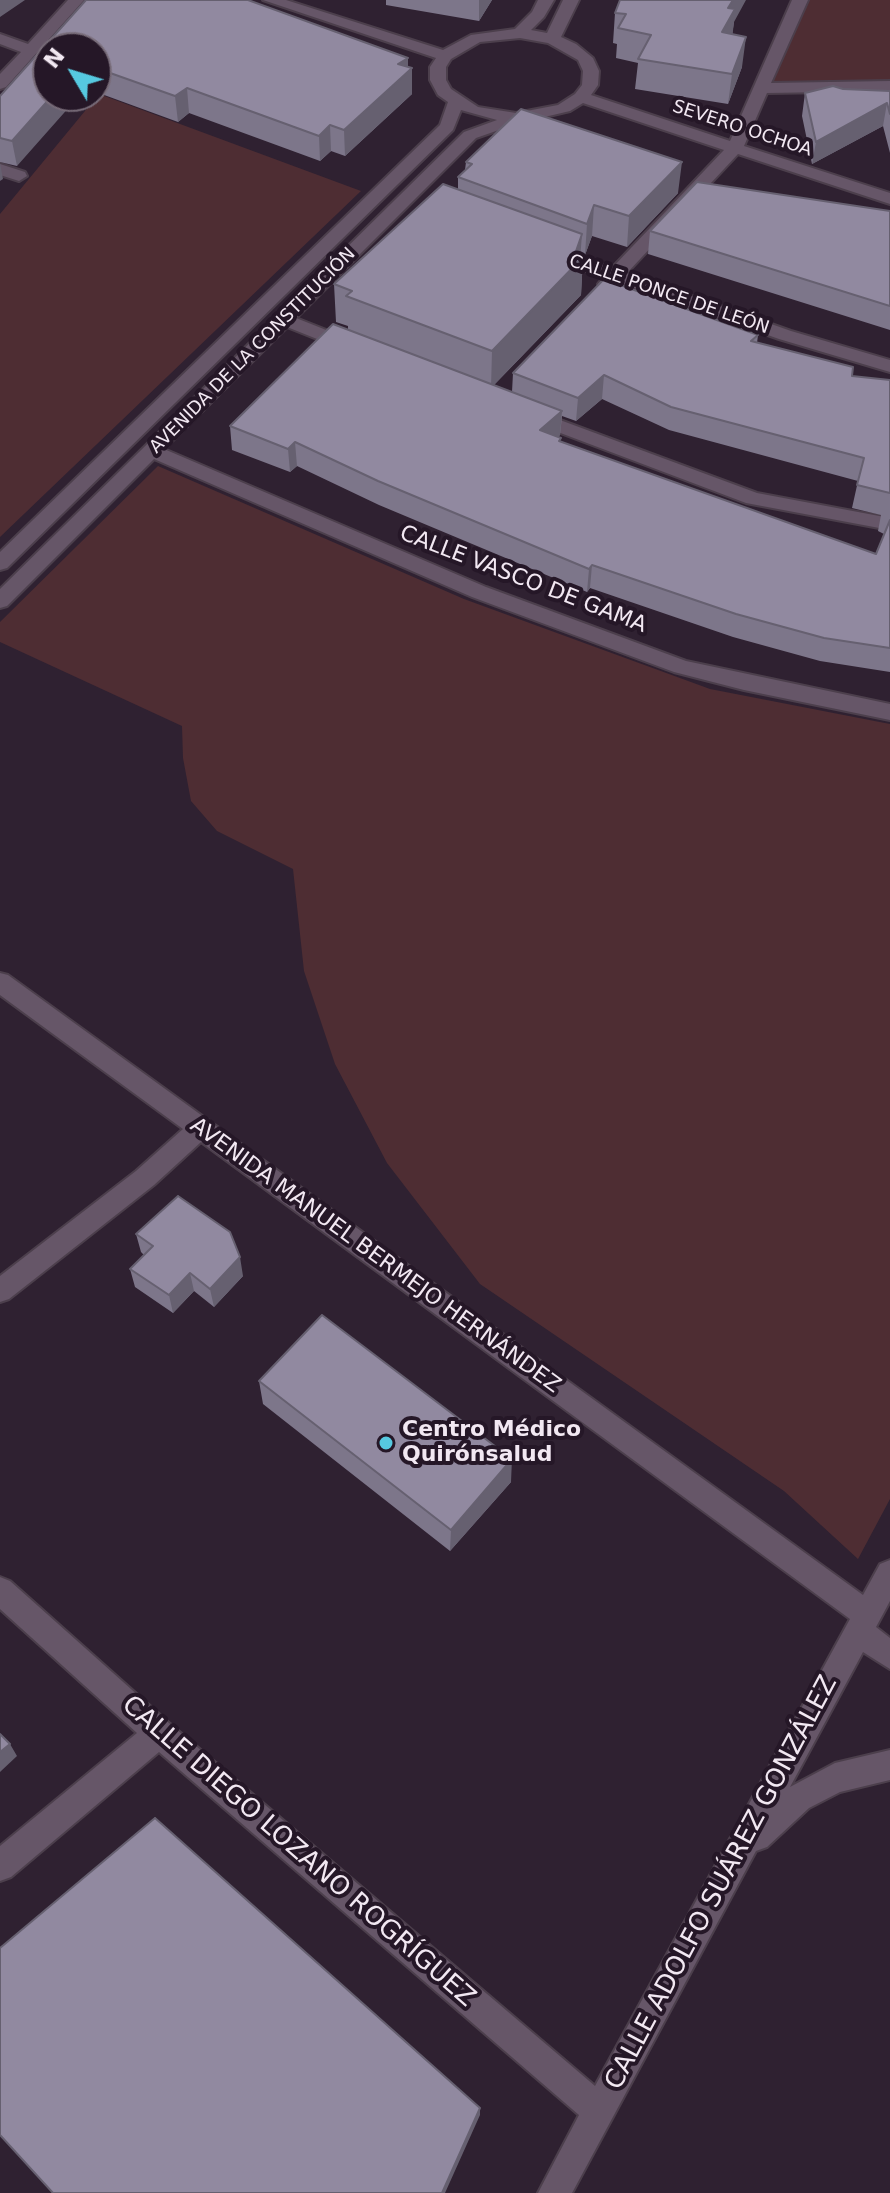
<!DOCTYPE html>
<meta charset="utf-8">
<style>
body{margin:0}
#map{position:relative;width:890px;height:2193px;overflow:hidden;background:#2f2131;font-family:"DejaVu Sans",sans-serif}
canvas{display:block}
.north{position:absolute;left:32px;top:32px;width:80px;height:80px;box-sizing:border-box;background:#251727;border:2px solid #776b78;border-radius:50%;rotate:308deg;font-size:22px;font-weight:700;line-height:32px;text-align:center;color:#f2e8f2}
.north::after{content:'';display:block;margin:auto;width:28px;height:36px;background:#56c9e0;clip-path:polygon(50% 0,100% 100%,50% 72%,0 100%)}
</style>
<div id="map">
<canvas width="890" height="2193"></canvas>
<div class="north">N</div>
</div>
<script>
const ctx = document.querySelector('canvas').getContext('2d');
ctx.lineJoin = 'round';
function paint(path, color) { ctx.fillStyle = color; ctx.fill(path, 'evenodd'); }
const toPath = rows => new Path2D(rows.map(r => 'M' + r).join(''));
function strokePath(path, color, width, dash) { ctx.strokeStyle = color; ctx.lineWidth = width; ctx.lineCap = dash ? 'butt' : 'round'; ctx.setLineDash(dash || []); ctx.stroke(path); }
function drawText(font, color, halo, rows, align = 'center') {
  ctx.font = font + ' "DejaVu Sans",sans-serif'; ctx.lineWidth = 8; ctx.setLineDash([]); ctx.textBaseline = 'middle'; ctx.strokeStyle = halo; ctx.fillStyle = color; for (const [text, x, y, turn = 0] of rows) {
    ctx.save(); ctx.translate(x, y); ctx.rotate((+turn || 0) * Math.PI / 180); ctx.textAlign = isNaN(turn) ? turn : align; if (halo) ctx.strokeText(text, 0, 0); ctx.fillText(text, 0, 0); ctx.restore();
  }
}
paint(toPath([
 [800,0,890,0,890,81,764,84],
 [99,94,361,191,0,537,0,214],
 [158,466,464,599,710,689,890,724,890,1499,858,1559,784,1491,480,1284,387,1163,335,1064,304,971,293,869,217,831,191,801,183,758,182,726,0,642,0,622]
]), '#4e2d33');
const minor = toPath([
 [68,0,84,0,6,87,0,89,0,74,21,52,0,44,0,34,28,44,68,0],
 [263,0,286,0,443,50,471,35,515,29,532,12,538,0,554,0,544,17,531,30,547,33,563,0,579,0,561,37,576,44,593,58,599,71,598,85,591,95,730,141,792,0,808,0,771,83,890,81,890,91,767,93,744,146,890,193,890,204,738,154,627,273,791,331,890,360,890,372,779,339,618,282,613,288,601,288,598,284,604,277,549,258,546,254,549,250,555,249,612,268,724,150,583,103,570,111,519,123,476,138,296,318,359,343,362,347,359,351,347,351,287,327,164,449,486,587,686,661,890,704,890,720,744,690,674,672,472,597,154,459,7,606,0,608,0,589,464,132,497,120,461,110,453,130,7,568,0,570,0,552,440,125,448,102,438,95,430,80,430,67,436,58,263,0],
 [520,38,548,43,578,60,583,71,582,85,575,94,558,105,516,113,478,107,451,89,446,80,446,67,451,59,480,42,520,38],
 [0,164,25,172,27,176,19,181,0,175,0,164],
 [533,410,757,493,890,518,890,530,746,503,526,420,524,416,533,410],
 [0,973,8,975,863,1595,880,1564,890,1560,890,1601,876,1627,890,1638,890,1669,863,1652,790,1787,835,1763,890,1750,890,1780,840,1792,809,1808,767,1847,756,1851,572,2193,538,2193,579,2115,159,1752,11,1877,0,1881,0,1846,137,1733,0,1609,0,1577,10,1581,169,1723,595,2086,850,1619,201,1142,154,1185,9,1299,0,1302,0,1276,136,1171,183,1129,0,995,0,973]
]);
strokePath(minor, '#4c3f4c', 4);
paint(minor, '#665668');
paint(toPath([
 [86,0,408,58,408,67,412,68,412,94,345,156,331,151,320,161,189,113,178,122,96,92,96,48,48,48,17,166,0,162,0,96],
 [386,0,492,0,479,21,386,5],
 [615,13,734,22,732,35,742,67,728,104,635,89,638,63,616,58,617,44,613,43],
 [890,91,890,153,883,126,812,164,802,116,805,93],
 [466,162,678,193,627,247,592,236,585,255,581,254,581,256,583,257,581,295,494,385,512,392,513,373,758,335,757,343,852,376,890,380,890,672,820,661,733,637,590,588,587,592,379,505,297,466,290,472,232,450,230,426,348,330,348,326,336,322,334,284,458,189,458,177,465,170],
 [602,399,669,430,858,481,852,508,881,515,878,531,884,534,876,554,561,442,558,437,560,435,562,416,576,421],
 [890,211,890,330,648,254,650,231],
 [136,1234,243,1276,214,1307,194,1291,173,1313,135,1287,130,1269,144,1255,141,1252],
 [259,1381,511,1482,450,1551,263,1404]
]), '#7d768a');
paint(toPath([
 [0,0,25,0,0,17],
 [479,0,492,0,479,21],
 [733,0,746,0,734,22,732,39,722,32,728,8],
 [746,37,742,67,728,104,732,74],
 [408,58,408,71,412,68,412,94,345,156,344,130,398,64],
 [187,88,189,113,178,122,175,96],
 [52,96,79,96,17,166,12,141],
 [887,103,883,126,812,164,816,142],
 [330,125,331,151,320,161,319,136],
 [682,162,678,193,627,247,629,216],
 [0,163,3,179,0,181],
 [594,205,592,236,585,255,587,224],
 [582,234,580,260,583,257,581,295,491,388,492,351,575,254],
 [604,375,602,399,576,421,578,398],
 [562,411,560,435,539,454,540,430],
 [295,442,297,466,290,472,288,449],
 [592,565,590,588,587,592,589,569],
 [240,1257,243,1276,214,1307,210,1289],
 [190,1273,194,1291,173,1313,169,1295],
 [512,1459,511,1482,450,1551,451,1530],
 [10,1744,17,1756,0,1772,0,1752],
 [480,2108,480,2115,445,2193,442,2193]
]), '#666070');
const building = toPath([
 [86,0,248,0,408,58,398,64,412,68,344,130,330,125,319,136,187,88,175,96,96,68,96,48,48,48,48,96,52,96,12,141,0,138,0,96,86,0],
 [620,0,733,0,728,8,735,9,722,32,746,37,732,74,638,59,651,35,618,28,626,14,615,13,620,0],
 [833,86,843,89,890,91,890,114,887,103,816,142,805,93,833,86],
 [521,109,682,162,629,216,594,205,587,224,458,177,472,164,466,162,521,109],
 [697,182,890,211,890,306,650,231,697,182],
 [443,184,582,234,575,254,583,257,492,351,346,296,352,291,334,284,443,184],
 [604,279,758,335,751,341,853,367,852,376,890,380,890,493,857,485,864,458,671,407,604,375,578,398,513,373,604,279],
 [333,324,562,411,540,430,561,438,559,441,876,554,890,520,890,648,824,638,736,614,592,565,589,569,378,481,295,442,288,449,230,426,333,324],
 [178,1196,230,1232,240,1257,210,1289,190,1273,169,1295,130,1269,153,1246,136,1234,178,1196],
 [322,1315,512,1459,451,1530,259,1381,322,1315],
 [0,1734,10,1744,0,1752,0,1734],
 [155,1818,480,2108,442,2193,53,2193,0,2135,0,1948,155,1818]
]);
paint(building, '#9189a0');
strokePath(building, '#666070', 2);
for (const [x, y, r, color] of [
 [386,1443,8,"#56c9e0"]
]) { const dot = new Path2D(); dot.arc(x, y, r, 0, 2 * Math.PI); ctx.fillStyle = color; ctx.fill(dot); strokePath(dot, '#251727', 3); }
drawText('18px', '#f2e8f2', '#251727', [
 ["SEVERO OCHOA",742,129,18],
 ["CALLE PONCE DE LEÓN",669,295,19],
 ["AVENIDA DE LA CONSTITUCIÓN",253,351,-45]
]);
drawText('22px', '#f2e8f2', '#251727', [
 ["CALLE VASCO DE GAMA",523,580,21],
 ["AVENIDA MANUEL BERMEJO HERNÁNDEZ",375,1256,36]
]);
drawText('bold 22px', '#f2e8f2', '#251727', [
 ["Centro Médico",402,1430],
 ["Quirónsalud",402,1455]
], 'left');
drawText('26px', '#f2e8f2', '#251727', [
 ["CALLE DIEGO LOZANO ROGRÍGUEZ",298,1852,41],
 ["CALLE ADOLFO SUÁREZ GONZÁLEZ",722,1883,-62]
]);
</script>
